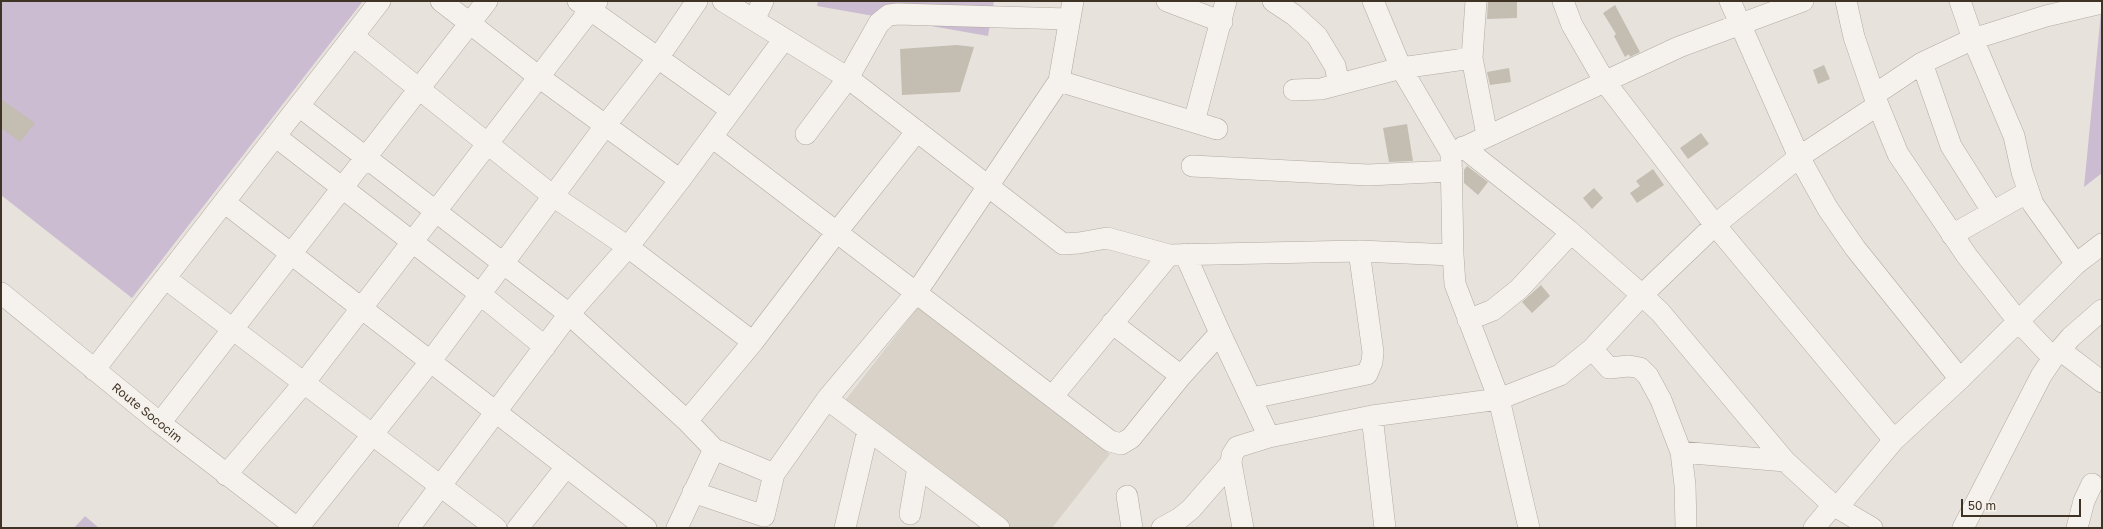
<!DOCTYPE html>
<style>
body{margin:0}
#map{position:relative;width:2103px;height:529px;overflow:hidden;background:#e7e2db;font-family:"Golos Text",sans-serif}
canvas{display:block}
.frame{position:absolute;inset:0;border:2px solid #3e3324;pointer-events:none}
.scale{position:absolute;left:1961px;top:499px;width:120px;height:18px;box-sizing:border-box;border:2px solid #3e3324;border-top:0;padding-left:5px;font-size:12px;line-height:14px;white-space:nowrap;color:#3e3324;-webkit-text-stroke:3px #f5f0eb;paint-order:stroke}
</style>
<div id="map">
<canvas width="2103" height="529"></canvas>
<div class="frame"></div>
<div class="scale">50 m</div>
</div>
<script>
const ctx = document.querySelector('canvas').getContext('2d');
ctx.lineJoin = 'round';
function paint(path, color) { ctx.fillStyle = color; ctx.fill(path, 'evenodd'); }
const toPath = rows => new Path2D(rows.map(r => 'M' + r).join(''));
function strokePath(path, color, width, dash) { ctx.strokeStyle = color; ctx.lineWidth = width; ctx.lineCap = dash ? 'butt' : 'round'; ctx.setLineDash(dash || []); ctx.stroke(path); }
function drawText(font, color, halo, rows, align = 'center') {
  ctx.font = font + ' "Golos Text",sans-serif'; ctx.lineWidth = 3; ctx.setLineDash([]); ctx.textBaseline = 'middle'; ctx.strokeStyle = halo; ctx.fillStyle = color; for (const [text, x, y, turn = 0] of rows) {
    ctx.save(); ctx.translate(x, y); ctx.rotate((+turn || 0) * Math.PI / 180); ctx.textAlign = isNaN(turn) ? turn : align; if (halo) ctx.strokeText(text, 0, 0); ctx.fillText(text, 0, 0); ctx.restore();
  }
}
paint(toPath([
 [918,307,1110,454,1052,528,1008,528,844,402]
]), '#d9d2c9');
paint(toPath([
 [1,1,363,1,132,298,1,195],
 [818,1,994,1,988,36,817,6],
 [2102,2,2102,173,2084,187],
 [85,516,99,528,74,528]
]), '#cbbcd2');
paint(toPath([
 [1488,1,1517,1,1517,18,1487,19],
 [1615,5,1640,52,1630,57,1629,54,1625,57,1614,36,1616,34,1603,13],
 [957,45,974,47,960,92,902,95,900,49],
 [1824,65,1830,79,1818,84,1813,70],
 [1509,68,1511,82,1490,85,1487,72],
 [1,99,35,123,20,142,1,128],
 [1407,124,1413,161,1389,162,1383,128],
 [1701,133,1709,144,1688,159,1680,148],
 [1467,166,1488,182,1478,195,1464,183,1464,170],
 [1653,169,1664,185,1637,203,1630,193,1640,186,1636,181],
 [1594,188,1603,198,1592,209,1583,198],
 [1541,285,1550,296,1532,313,1522,302]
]), '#c4bdb2');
const minor = toPath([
 [441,1,539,77,680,180],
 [578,1,731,110],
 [723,1,848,78,1063,244,1079,243,1107,238,1169,255,1359,251,1453,255],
 [1167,1,1222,22],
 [1273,1,1294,15,1317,36,1335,66,1339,84],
 [1373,1,1401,68,1451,153,1453,255,1455,284,1499,399,1529,528],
 [1476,1,1472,58,1487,135],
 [1563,1,1572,25,1605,82,1715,225,1894,440],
 [1730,1,1799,157,1828,209,1855,248,1960,379],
 [1846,1,1854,37,1874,95,1898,154,1967,256,2018,321,2053,358],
 [1960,1,1973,39,2014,136,2022,172,2033,204,2076,264],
 [754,20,763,1],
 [353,36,553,196,628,247,753,342],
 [1922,63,1951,146,1992,211],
 [1059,81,1217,129],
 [1294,90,1321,89,1401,68,1472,58],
 [1874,95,1922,63,1973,39,2046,16,2102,3],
 [299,106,569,314,687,421,714,449,774,474],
 [1194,122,1226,1],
 [806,134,848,78,879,23,889,15,898,14,1068,19],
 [275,136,480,294,545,347],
 [712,137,1110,441,1121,444,1131,438,1181,376,1220,333],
 [1463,147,1568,230,1642,295,1660,312,1785,461,1833,505,1872,528],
 [1452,153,1679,47,1803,1],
 [1192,166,1368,175,1452,171],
 [224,202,646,528],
 [1952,235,2028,192],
 [1185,254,1220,333,1269,437],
 [165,278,496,528],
 [1,293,160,423,297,528],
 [1468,320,1493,310,1519,289,1571,233],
 [1112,323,1181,376],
 [1592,349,1609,368,1629,366,1640,368,1648,376,1661,400,1681,452,1685,485,1686,528],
 [2060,350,2102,382],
 [94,370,380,1],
 [1052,397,1169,255],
 [1252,398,1367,374,1372,362,1373,352,1359,251],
 [827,399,999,528],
 [1372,416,1385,528],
 [687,421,753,342,836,233,917,131],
 [160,423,487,1],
 [1681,452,1785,461],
 [226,475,304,383,597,1],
 [693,492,764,516,774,474,827,399,916,293,1059,81,1073,1],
 [1127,496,1132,528],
 [1837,508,1894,440,1960,379,2076,264,2102,244],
 [910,514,918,467],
 [298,528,430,362,605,126,658,58,697,1],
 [409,528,569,314,628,247,680,180,784,39],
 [518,528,566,467],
 [677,528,714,449],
 [845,528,868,430],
 [1162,528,1180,518,1191,509,1231,463],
 [1243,528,1231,463,1232,455,1237,447,1269,437,1372,416,1499,399,1560,375,1592,349,1642,295,1715,225,1799,157,1878,105],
 [1814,528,1833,505],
 [1963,528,2041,376,2053,358,2071,337,2102,310],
 [2077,528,2084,501,2092,484]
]);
strokePath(minor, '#b1aaa0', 22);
strokePath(minor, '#f5f2ee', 21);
drawText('12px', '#3e3324', '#f5f0eb', [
 ["Route Sococim",147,413,39]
]);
</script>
